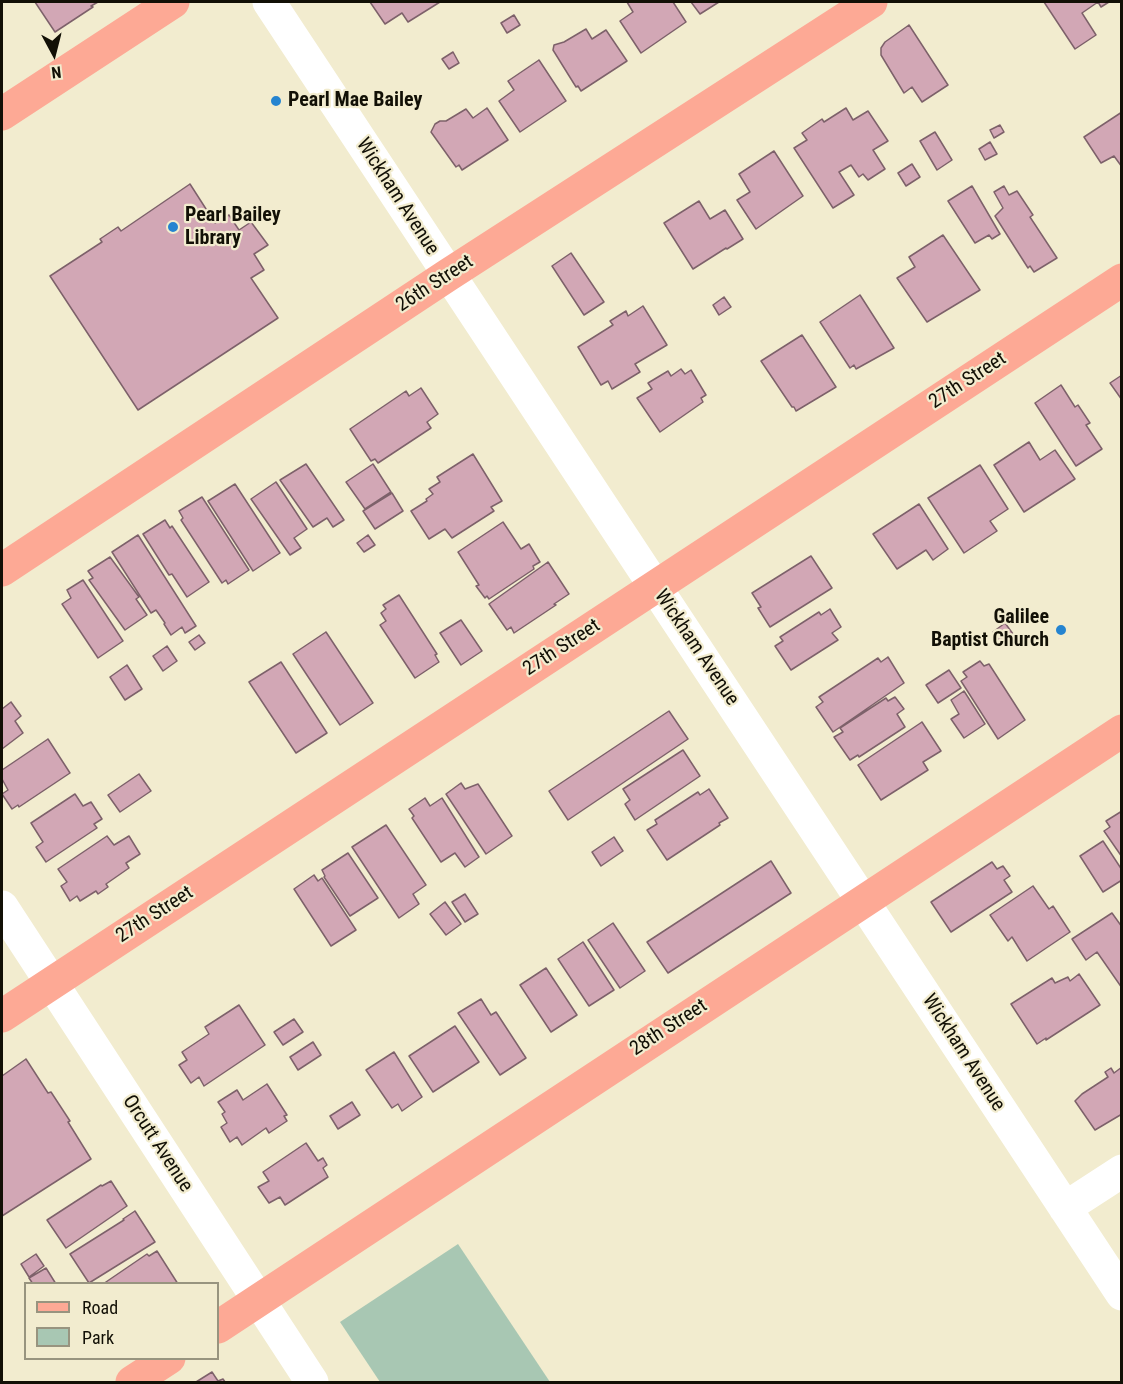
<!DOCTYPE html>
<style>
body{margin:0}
#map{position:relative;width:1123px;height:1384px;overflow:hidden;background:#f2eccf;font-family:"Roboto Condensed",sans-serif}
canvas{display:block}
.frame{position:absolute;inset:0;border:3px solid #121006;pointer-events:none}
.legend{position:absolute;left:24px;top:1282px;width:195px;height:78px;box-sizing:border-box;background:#f2eccf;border:2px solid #98947f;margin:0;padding:8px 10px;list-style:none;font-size:18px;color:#121006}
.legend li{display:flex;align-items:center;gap:12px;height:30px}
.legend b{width:30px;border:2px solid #98947f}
.north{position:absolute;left:24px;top:24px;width:60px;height:60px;-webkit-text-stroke:4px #f2eccf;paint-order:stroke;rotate:173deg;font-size:16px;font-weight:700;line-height:24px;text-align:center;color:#121006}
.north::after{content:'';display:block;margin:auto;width:21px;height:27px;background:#121006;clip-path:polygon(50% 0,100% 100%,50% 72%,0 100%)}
</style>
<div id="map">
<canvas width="1123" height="1384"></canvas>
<div class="frame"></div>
<ul class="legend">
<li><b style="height:8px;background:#fda995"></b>Road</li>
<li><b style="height:16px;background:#a8c7b3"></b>Park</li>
</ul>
<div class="north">N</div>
</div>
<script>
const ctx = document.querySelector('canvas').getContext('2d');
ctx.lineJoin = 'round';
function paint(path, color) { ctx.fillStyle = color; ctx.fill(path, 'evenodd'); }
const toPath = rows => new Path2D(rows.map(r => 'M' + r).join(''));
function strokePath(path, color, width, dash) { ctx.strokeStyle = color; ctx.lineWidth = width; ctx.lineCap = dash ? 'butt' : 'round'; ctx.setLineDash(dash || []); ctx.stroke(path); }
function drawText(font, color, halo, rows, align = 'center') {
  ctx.font = font + ' "Roboto Condensed",sans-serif'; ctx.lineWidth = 4.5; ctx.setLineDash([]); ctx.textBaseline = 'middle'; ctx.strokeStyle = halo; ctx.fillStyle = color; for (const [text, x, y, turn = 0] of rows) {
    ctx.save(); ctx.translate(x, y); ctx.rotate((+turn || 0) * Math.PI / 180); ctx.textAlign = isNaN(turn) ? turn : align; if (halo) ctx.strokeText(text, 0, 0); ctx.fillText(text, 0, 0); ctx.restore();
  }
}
paint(toPath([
 [458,1244,550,1382,380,1382,340,1322]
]), '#a8c7b3');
const building = toPath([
 [35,2,98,2,91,6,93,7,55,32,35,2],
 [370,2,440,2,408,22,402,13,385,24,370,2],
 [627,2,673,2,686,22,641,53,620,21,633,12,627,2],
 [691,2,719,2,700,14,691,2],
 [1044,2,1109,2,1101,7,1098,2,1082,13,1096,35,1075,49,1044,2],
 [514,15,520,25,507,33,501,23,514,15],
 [909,25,948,85,922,102,912,87,904,93,881,55,881,48,885,42,909,25],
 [586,29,592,39,606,30,627,61,581,91,578,86,576,87,553,50,554,45,564,42,586,29],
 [453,52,459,63,449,69,442,59,453,52],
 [539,60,566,101,520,132,499,101,514,90,508,81,539,60],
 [487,108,508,140,462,170,459,165,456,167,431,132,435,124,440,121,446,121,466,109,473,118,487,108],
 [846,108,853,120,868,111,888,141,873,150,885,169,868,180,863,174,859,177,851,165,839,172,854,195,833,208,794,148,807,140,802,133,822,119,824,122,846,108],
 [1122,112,1122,167,1114,156,1101,163,1084,137,1122,112],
 [1000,125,1004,132,994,138,990,130,1000,125],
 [935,132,952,160,937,170,920,141,935,132],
 [990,142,997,154,985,160,979,149,990,142],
 [774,151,803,196,756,229,737,200,750,192,739,174,774,151],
 [912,164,920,177,906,186,898,173,912,164],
 [190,184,215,223,229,215,239,230,251,222,268,245,254,254,264,270,251,278,278,318,138,410,50,276,102,242,100,239,118,227,121,231,190,184],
 [972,186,1000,234,992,239,989,235,975,243,948,201,972,186],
 [1004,186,1009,195,1017,191,1033,215,1030,217,1057,258,1034,272,1030,266,1028,268,995,216,1003,208,994,192,1004,186],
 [699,201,710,219,725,210,743,239,727,249,726,248,693,269,664,223,699,201],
 [943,235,980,290,927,322,897,278,915,267,909,257,943,235],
 [571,253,604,302,584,315,552,266,571,253],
 [860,295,894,348,856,369,854,365,850,368,820,322,860,295],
 [724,297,731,307,719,315,713,305,724,297],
 [643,306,667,345,635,364,640,372,612,389,608,381,601,385,578,347,613,325,610,321,626,311,628,316,643,306],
 [802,335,836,387,796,411,794,407,792,407,761,361,802,335],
 [681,369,685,374,691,370,706,395,701,398,703,402,660,432,637,398,652,389,648,383,668,371,671,376,681,369],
 [1122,375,1122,400,1110,383,1122,375],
 [1061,385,1075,407,1078,405,1090,423,1086,425,1102,449,1076,466,1035,403,1061,385],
 [421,388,438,414,427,422,431,428,378,463,375,459,371,461,350,429,406,391,409,396,421,388],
 [1029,442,1040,460,1055,450,1075,479,1024,512,994,465,1029,442],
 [473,454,502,501,491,507,494,511,452,538,445,529,429,539,411,511,427,501,426,499,433,494,429,489,440,482,437,477,473,454],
 [306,464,344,520,333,527,327,518,313,527,280,480,306,464],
 [373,464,391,492,365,509,346,482,373,464],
 [980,465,1008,509,990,521,997,531,964,553,928,498,980,465],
 [276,482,307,529,294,538,301,548,290,555,251,499,276,482],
 [235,484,280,553,253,571,208,501,235,484],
 [392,493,403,511,375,529,363,511,392,493],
 [202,497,249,570,228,584,226,580,222,583,181,520,183,518,179,511,202,497],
 [919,504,948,549,933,560,926,550,897,569,873,534,919,504],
 [165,520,170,528,172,526,209,582,187,597,172,574,169,575,143,534,165,520],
 [503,522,521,549,529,544,540,562,533,566,534,569,489,599,487,596,485,598,476,586,479,585,458,552,503,522],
 [138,535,196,626,185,633,182,627,171,635,164,624,165,623,156,610,151,613,112,552,138,535],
 [368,535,375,545,364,552,357,543,368,535],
 [811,556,832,588,770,627,758,608,761,607,752,593,811,556],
 [110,557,139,597,136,599,147,615,125,630,89,580,93,578,88,571,110,557],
 [548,562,569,594,554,604,556,605,514,633,511,627,507,630,489,604,548,562],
 [83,580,123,641,98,658,62,604,71,598,67,590,83,580],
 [399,595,437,654,435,655,439,662,415,678,380,625,386,621,381,613,386,609,383,605,399,595],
 [830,609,841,627,832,633,838,640,791,670,775,646,783,641,780,637,819,612,821,615,830,609],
 [461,620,482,651,461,665,440,633,461,620],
 [1005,623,1016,638,1003,646,993,632,1005,623],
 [326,632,373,703,340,725,293,654,326,632],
 [199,635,205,643,195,650,189,642,199,635],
 [167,646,177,661,163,671,153,656,167,646],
 [888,657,904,683,833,732,816,707,823,702,819,697,878,658,881,662,888,657],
 [980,661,984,666,989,664,1025,720,998,739,961,681,967,677,963,672,980,661],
 [281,662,327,733,296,753,249,682,281,662],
 [127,665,142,689,125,700,110,677,127,665],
 [949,670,961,688,938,703,926,685,949,670],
 [964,691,985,724,964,738,951,719,959,714,951,700,964,691],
 [895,697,904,709,897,714,905,727,859,757,858,755,850,760,834,737,843,732,840,728,886,698,888,701,895,697],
 [11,702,21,716,15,721,23,733,2,749,2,709,11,702],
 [669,711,688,739,568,820,549,791,669,711],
 [922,722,941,751,923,762,928,770,881,800,858,765,922,722],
 [48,739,70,773,19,807,18,805,12,809,2,794,8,790,2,779,2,770,48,739],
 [683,750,700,776,635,820,625,804,630,800,623,789,683,750],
 [139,774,151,791,120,812,108,795,139,774],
 [461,783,465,789,478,784,512,836,486,854,446,794,461,783],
 [709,789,728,818,719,823,720,825,667,860,647,830,657,824,655,820,698,792,700,795,709,789],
 [75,794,83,806,91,802,102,819,94,824,97,828,46,862,36,847,43,842,31,823,75,794],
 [425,798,430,806,442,798,479,857,465,867,455,853,441,862,412,818,414,816,409,809,425,798],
 [1122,811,1122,857,1104,831,1110,827,1106,821,1122,811],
 [386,825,426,885,413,894,419,904,399,918,352,847,386,825],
 [107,836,114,845,129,836,140,854,126,863,129,868,106,884,108,887,98,894,96,891,80,901,77,896,70,901,61,886,67,882,58,869,107,836],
 [614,837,623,851,601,866,592,852,614,837],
 [1103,841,1122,870,1122,880,1103,892,1080,856,1103,841],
 [348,853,378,898,350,916,324,877,325,876,322,870,348,853],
 [771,861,791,893,668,973,647,942,771,861],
 [992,862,997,869,1003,866,1010,876,1004,880,1012,892,951,932,931,902,992,862],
 [314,875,318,881,322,878,356,930,331,946,294,889,314,875],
 [1033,886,1049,909,1053,906,1070,932,1027,961,1012,937,1008,941,990,915,1033,886],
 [465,894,478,914,465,922,452,902,465,894],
 [445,902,461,924,446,935,430,914,445,902],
 [1112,913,1122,927,1122,988,1097,952,1086,960,1072,939,1112,913],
 [613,923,645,971,620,988,588,940,613,923],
 [583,942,614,990,589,1006,558,959,583,942],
 [546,968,577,1015,551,1032,520,985,546,968],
 [1079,974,1100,1005,1046,1040,1046,1038,1037,1044,1011,1004,1052,978,1055,983,1068,977,1070,981,1079,974],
 [481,999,491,1015,496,1012,526,1058,500,1075,458,1013,481,999],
 [239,1005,265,1045,204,1086,199,1077,191,1083,179,1065,187,1060,182,1052,209,1034,205,1027,239,1005],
 [294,1019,303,1032,283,1045,274,1032,294,1019],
 [455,1026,479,1062,433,1092,409,1056,455,1026],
 [313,1042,321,1055,298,1070,290,1057,313,1042],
 [394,1052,422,1097,402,1111,398,1104,392,1108,366,1070,394,1052],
 [26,1059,48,1093,51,1092,70,1121,68,1122,91,1159,2,1216,2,1076,26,1059],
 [1122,1067,1122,1114,1095,1130,1075,1101,1082,1094,1108,1077,1105,1072,1111,1068,1114,1073,1122,1067],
 [267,1084,287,1115,284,1116,287,1121,269,1133,266,1128,242,1145,237,1137,230,1142,221,1127,227,1123,222,1114,225,1112,218,1102,237,1090,243,1100,267,1084],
 [352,1102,360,1115,338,1129,330,1116,352,1102],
 [306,1143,318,1161,323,1158,327,1165,323,1168,328,1177,285,1205,280,1197,269,1203,258,1187,269,1181,263,1172,306,1143],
 [111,1181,127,1206,66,1248,47,1220,101,1185,102,1186,111,1181],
 [135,1211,155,1242,89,1283,70,1254,124,1220,123,1219,135,1211],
 [157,1251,178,1284,103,1284,147,1254,149,1256,157,1251],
 [36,1254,44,1266,29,1277,21,1264,36,1254],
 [46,1268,56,1284,33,1284,29,1278,46,1268],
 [212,1372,218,1381,223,1379,225,1382,196,1382,212,1372]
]);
paint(building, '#d2a7b5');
strokePath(building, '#7d616a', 1.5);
strokePath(toPath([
 [269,2,1122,1294],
 [2,907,312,1382],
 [1065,1208,1122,1171]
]), '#fff', 33);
strokePath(toPath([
 [2,114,173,2],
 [2,570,448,275,871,2],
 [2,1016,1122,280],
 [218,1327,1122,731],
 [132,1382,169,1358]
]), '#fda995', 33);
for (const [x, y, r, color] of [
 [276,101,6,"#2584d0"],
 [173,227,6,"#2584d0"],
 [1061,630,6,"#2584d0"]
]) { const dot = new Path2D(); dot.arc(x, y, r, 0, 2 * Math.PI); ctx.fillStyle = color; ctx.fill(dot); strokePath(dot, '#f2eccf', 2); }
drawText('bold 20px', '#121006', '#f2eccf', [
 ["Pearl Mae Bailey",288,101],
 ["Pearl Bailey",185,216],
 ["Library",185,239],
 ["Galilee",1049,618,"right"],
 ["Baptist Church",1049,641,"right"]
], 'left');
drawText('20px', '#121006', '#f2eccf', [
 ["Wickham Avenue",397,197,57],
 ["26th Street",435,284,-33],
 ["27th Street",968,381,-33],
 ["27th Street",562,648,-33],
 ["Wickham Avenue",696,648,56],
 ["27th Street",155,915,-33],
 ["28th Street",669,1028,-33],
 ["Wickham Avenue",963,1053,57],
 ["Orcutt Avenue",157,1144,57]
]);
</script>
